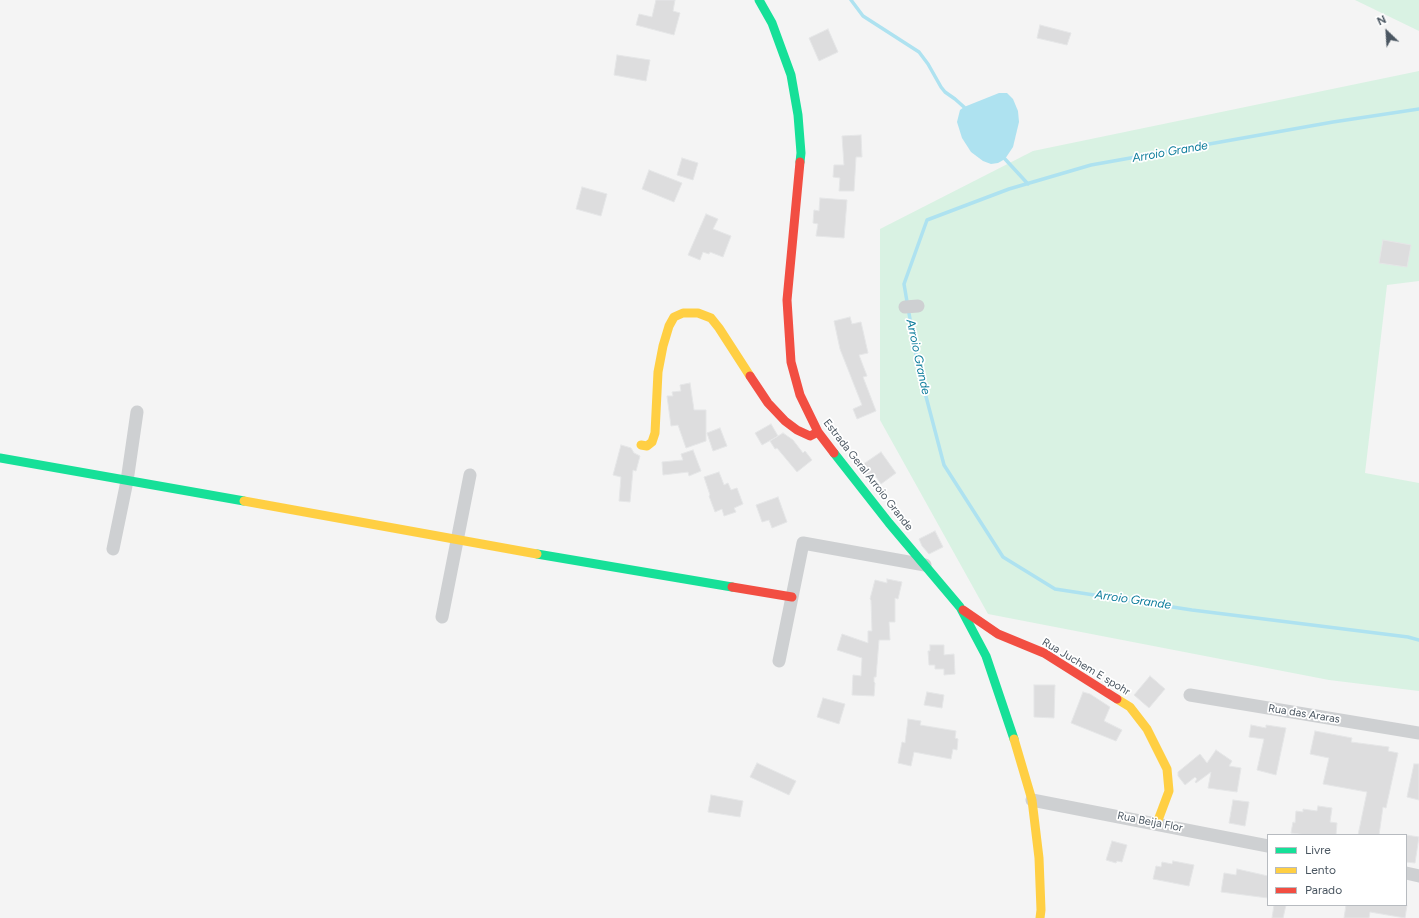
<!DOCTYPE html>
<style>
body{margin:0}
#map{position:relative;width:1419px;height:918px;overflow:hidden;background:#f4f4f4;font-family:Figtree,sans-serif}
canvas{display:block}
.legend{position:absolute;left:1267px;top:834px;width:140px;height:72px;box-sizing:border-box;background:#fff;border:1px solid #b7bbc0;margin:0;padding:5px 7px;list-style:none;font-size:12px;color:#4a5661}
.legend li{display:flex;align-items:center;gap:8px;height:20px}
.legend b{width:20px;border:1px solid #b7bbc0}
.north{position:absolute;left:1367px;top:12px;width:40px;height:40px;-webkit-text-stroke:3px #fff;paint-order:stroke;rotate:335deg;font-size:11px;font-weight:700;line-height:16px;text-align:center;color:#4a5661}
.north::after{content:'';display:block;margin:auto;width:14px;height:18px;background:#4a5661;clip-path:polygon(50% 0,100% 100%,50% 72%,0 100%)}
</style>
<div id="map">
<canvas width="1419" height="918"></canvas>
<ul class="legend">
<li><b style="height:5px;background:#16e098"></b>Livre</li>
<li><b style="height:5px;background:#ffcf43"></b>Lento</li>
<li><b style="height:5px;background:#f24e42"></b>Parado</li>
</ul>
<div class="north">N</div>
</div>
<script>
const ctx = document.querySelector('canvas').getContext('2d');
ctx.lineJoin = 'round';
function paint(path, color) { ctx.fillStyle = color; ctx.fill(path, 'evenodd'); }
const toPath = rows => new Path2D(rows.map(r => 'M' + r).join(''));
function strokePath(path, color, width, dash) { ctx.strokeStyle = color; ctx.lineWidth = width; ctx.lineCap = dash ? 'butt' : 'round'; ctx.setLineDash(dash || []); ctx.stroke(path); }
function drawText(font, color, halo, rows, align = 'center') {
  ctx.font = font + ' Figtree,sans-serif'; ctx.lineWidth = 3.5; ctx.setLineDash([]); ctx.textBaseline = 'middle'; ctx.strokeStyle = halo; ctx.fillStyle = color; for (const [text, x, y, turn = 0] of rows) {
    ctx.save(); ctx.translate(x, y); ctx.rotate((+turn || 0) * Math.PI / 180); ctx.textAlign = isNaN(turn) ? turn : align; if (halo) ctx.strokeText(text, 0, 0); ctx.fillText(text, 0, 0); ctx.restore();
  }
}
paint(toPath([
 [1355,0,1419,0,1419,31],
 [1419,71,1419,281,1387,285,1365,473,1419,483,1419,691,1329,680,988,614,880,420,880,229,1033,151]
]), '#d9f2e3');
paint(toPath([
 [999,93,1007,93,1013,99,1018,111,1019,122,1013,147,1005,159,998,163,991,164,983,161,971,152,962,138,957,122,960,110,964,107]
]), '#aee2f0');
strokePath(toPath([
 [851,0,863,16,919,52,928,64,941,87,945,92,955,99,964,107],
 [1419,109,1333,122,1091,165,1009,189,927,220,904,284,918,366,944,465,1003,557,1055,589,1192,610,1408,637,1419,640],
 [1005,159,1028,184]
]), '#aee2f0', 3.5);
const building = toPath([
 [656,0,675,0,673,11,680,13,674,35,636,25,639,14,652,17,656,0],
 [1040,25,1071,33,1067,45,1037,38,1040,25],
 [828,29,838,52,819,61,809,38,828,29],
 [617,55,650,60,646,81,614,75,617,55],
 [861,135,862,157,856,157,854,191,839,191,840,178,833,177,834,165,844,165,842,136,861,135],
 [682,158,698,163,693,180,677,175,682,158],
 [649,170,682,183,674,202,642,189,649,170],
 [582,187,607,194,601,216,576,209,582,187],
 [820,198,847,200,844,238,816,236,818,224,813,223,814,210,819,211,820,198],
 [706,214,718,219,713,229,731,236,723,257,710,252,709,254,703,252,700,260,688,255,706,214],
 [1383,240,1411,245,1407,267,1379,263,1383,240],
 [850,317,852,324,861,322,868,353,859,355,867,376,863,377,876,411,857,419,853,409,862,405,840,349,834,321,850,317],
 [690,383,694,410,706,410,706,441,686,448,678,425,671,426,667,396,673,396,672,392,681,391,680,385,690,383],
 [771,424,778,436,762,445,755,433,771,424],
 [720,428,727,446,713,451,707,433,720,428],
 [783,433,793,440,803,453,805,451,812,460,797,472,777,448,775,449,770,441,783,433],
 [621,445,631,448,634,453,640,456,636,471,633,470,630,502,619,501,621,477,613,475,621,445],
 [693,450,701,471,689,476,688,472,663,475,662,462,683,460,681,454,693,450],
 [881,452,896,473,881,484,874,474,868,479,859,467,881,452],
 [719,472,724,485,728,483,731,490,737,488,743,504,734,508,736,512,724,516,722,509,715,512,709,496,710,495,704,477,719,472],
 [778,497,787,522,772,528,769,520,762,522,756,505,778,497],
 [935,531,943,547,929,554,922,546,919,539,935,531],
 [887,579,902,582,898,599,895,598,895,622,889,622,890,640,879,640,876,677,874,677,874,682,875,683,874,696,852,695,853,675,861,676,862,658,837,650,842,634,868,643,868,631,872,631,871,600,870,599,875,580,887,583,887,579],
 [930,645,944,645,944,655,954,654,955,674,944,675,944,669,935,669,935,665,929,665,928,651,930,651,930,645],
 [1150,676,1165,689,1149,708,1134,695,1150,676],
 [1034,685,1055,685,1054,718,1034,717,1034,685],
 [927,692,944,695,942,708,924,705,927,692],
 [1083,692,1090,694,1110,707,1104,721,1122,730,1116,741,1071,723,1083,692],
 [823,698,845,704,839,724,817,717,823,698],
 [908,719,921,721,920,725,956,731,955,738,958,739,957,750,953,749,951,759,914,752,911,766,898,763,902,742,905,743,908,719],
 [1251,725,1266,728,1266,725,1286,728,1276,775,1257,770,1264,739,1249,737,1251,725],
 [1315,731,1352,738,1351,742,1389,747,1388,751,1398,753,1386,808,1383,807,1379,835,1358,835,1367,792,1323,784,1329,758,1310,754,1315,731],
 [1216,750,1232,761,1229,766,1241,768,1237,792,1208,788,1211,772,1196,783,1195,782,1197,779,1195,777,1185,785,1178,776,1178,772,1200,754,1207,763,1216,750],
 [757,763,796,781,789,795,750,777,757,763],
 [1414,764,1419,764,1419,800,1407,797,1414,764],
 [711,795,743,801,740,817,708,812,711,795],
 [1233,800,1249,802,1245,826,1229,823,1233,800],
 [1318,806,1332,808,1330,822,1337,823,1336,835,1307,835,1291,833,1293,822,1295,823,1296,811,1303,812,1303,809,1317,811,1318,806],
 [1406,835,1419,837,1415,863,1406,862,1406,835],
 [1112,841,1127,845,1122,862,1117,861,1116,863,1106,860,1112,841],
 [1173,861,1194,865,1189,886,1153,879,1156,866,1161,867,1162,862,1172,864,1173,861],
 [1237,869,1268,876,1268,898,1221,892,1224,873,1236,875,1237,869],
 [1274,905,1286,905,1283,918,1272,918,1274,905],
 [1346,905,1407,905,1405,918,1370,912,1369,918,1344,918,1346,905]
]);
paint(building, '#ddddde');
strokePath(building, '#e5e6e7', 1);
strokePath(toPath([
 [905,307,918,306],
 [113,549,127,481,137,412],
 [442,617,470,475],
 [779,661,803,543,925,565],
 [1190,695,1419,733],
 [1032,800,1268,846],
 [1406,873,1419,876]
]), '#ced0d2', 13);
strokePath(toPath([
 [759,0,772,23,791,75,798,115,801,153,800,162],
 [834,453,889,523,960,607,986,656,1014,739],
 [0,458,244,501],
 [537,554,732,587]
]), '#16e098', 9);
strokePath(toPath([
 [641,445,647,446,652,442,655,433,658,372,663,346,669,326,674,317,683,313,698,313,711,318,719,328,750,376],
 [244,501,537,554],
 [1117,699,1130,707,1147,729,1167,769,1169,791,1157,823],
 [1014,739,1032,800,1039,858,1041,910,1040,918]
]), '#ffcf43', 9);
strokePath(toPath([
 [800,162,787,300,791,362,800,395,818,432,834,453],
 [750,376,768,403,785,421,797,430,810,436,818,432],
 [732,587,792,597],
 [963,610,998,634,1044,653,1117,699]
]), '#f24e42', 9);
drawText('11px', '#4a5661', '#fff', [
 ["Estrada Geral Arroio Grande",868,475,52],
 ["Rua Juchem E spohr",1086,667,31],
 ["Rua das Araras",1304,714,9],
 ["Rua Beija Flor",1150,822,11]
]);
drawText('italic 12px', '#0c7c9b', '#fff', [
 ["Arroio Grande",1170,152,-10],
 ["Arroio Grande",918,357,78],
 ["Arroio Grande",1133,600,8]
]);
</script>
